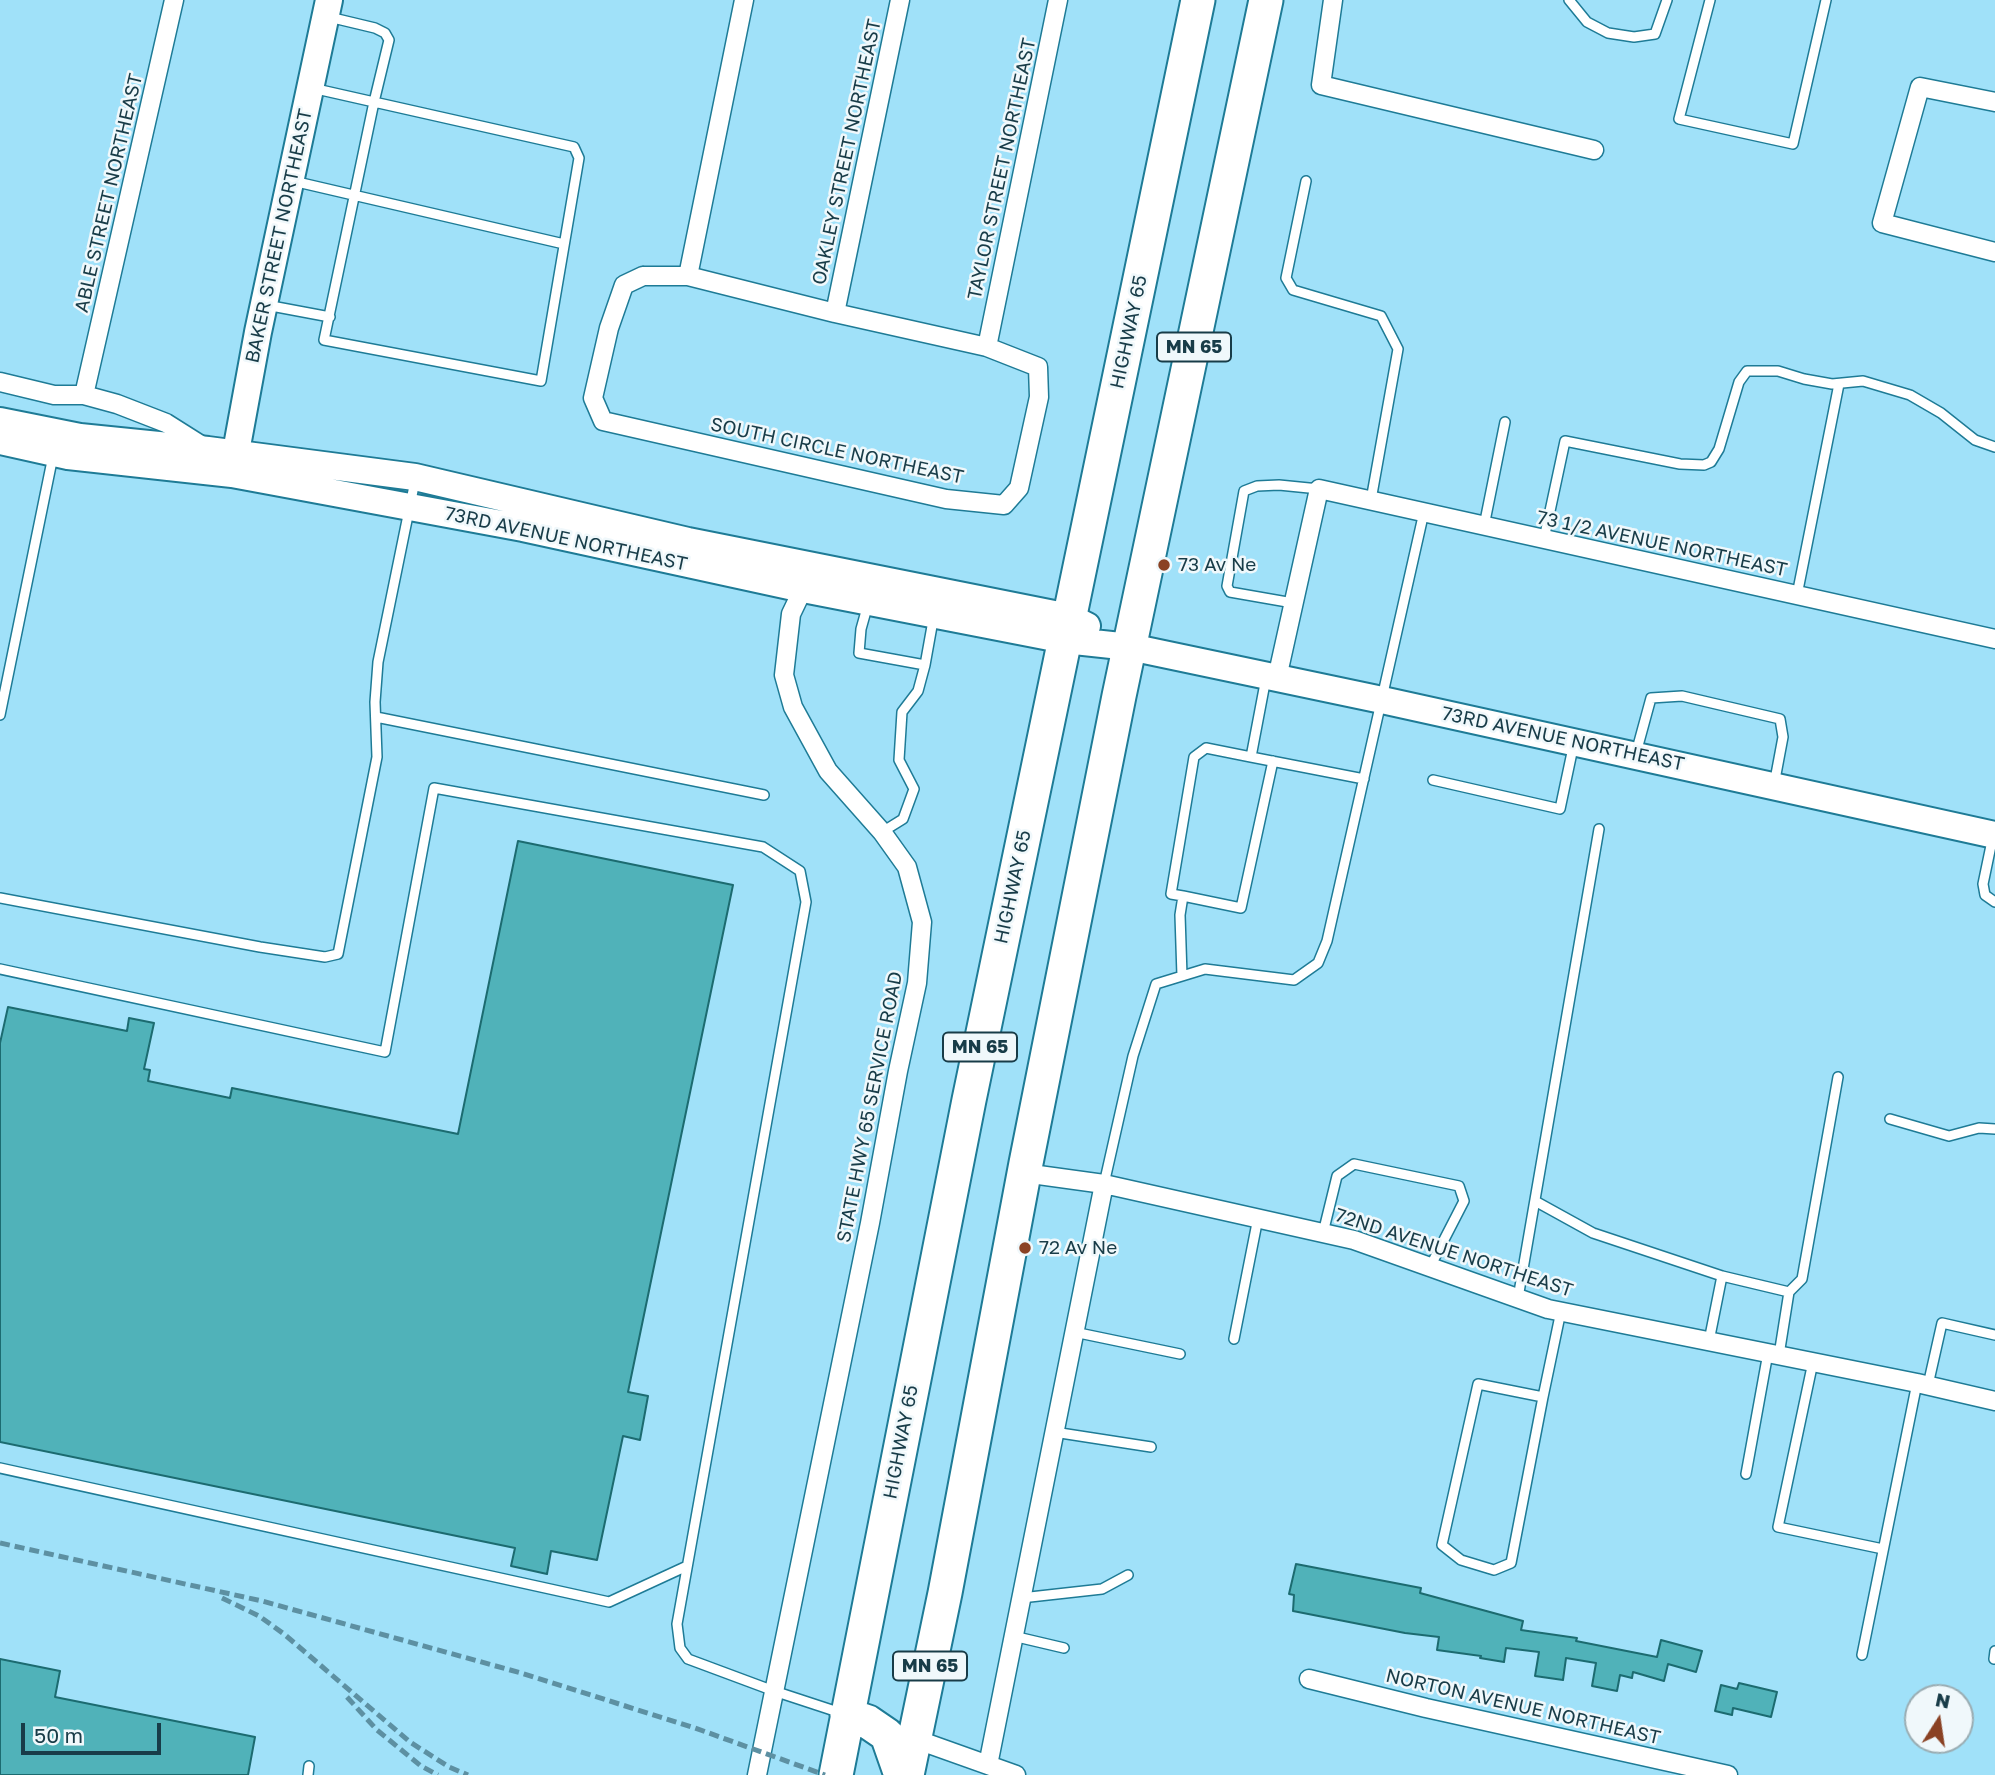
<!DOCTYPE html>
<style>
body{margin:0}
#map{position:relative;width:1995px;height:1775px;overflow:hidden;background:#a0e1f9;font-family:"Golos Text",sans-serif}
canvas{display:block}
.north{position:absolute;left:1904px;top:1684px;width:70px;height:70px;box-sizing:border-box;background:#f0f8fb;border:2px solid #9aadb3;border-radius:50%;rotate:12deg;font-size:19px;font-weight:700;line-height:28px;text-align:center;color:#183c48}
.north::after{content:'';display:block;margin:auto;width:24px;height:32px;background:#8a4224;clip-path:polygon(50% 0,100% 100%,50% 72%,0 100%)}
.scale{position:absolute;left:21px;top:1723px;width:140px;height:32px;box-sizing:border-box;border:4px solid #183c48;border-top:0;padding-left:9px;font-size:21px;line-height:24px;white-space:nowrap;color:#183c48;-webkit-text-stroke:5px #f0f8fb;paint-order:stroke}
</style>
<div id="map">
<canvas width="1995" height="1775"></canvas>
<div class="north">N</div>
<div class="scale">50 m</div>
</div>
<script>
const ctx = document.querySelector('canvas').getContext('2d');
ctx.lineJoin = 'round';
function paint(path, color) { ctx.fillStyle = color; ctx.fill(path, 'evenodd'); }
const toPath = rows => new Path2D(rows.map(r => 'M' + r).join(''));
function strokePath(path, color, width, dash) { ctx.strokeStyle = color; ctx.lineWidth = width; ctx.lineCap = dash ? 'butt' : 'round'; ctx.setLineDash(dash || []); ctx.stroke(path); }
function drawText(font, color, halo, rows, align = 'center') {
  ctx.font = font + ' "Golos Text",sans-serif'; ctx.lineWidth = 5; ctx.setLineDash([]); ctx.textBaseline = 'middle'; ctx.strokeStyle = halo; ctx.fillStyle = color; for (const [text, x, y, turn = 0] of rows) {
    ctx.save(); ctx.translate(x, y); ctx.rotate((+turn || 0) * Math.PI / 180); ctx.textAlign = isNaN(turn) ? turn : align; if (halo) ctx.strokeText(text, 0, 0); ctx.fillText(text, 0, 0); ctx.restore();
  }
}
const building = toPath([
 [518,841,733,885,628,1392,648,1396,640,1440,623,1436,597,1560,551,1551,547,1574,511,1566,515,1548,0,1442,0,1043,8,1007,127,1031,129,1018,154,1023,144,1069,150,1070,148,1081,230,1098,232,1088,458,1134,518,841],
 [1296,1564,1421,1588,1420,1593,1523,1621,1521,1630,1577,1638,1576,1641,1657,1657,1661,1640,1702,1651,1696,1672,1668,1664,1664,1681,1633,1672,1632,1678,1620,1675,1617,1691,1592,1686,1596,1663,1566,1658,1563,1680,1535,1676,1539,1652,1506,1648,1504,1662,1480,1658,1481,1656,1437,1650,1439,1637,1405,1633,1293,1611,1294,1595,1289,1594,1296,1564],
 [0,1659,60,1671,55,1697,255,1737,248,1775,0,1775,0,1659],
 [1739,1683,1777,1692,1771,1717,1733,1708,1732,1715,1715,1711,1721,1685,1737,1689,1739,1683]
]);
paint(building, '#50b2b9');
strokePath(building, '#1c6b70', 2);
const lane = toPath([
 [1569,0,1587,22,1608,33,1634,37,1655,34,1667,0],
 [1710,0,1679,119,1793,144,1826,0],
 [312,88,374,102,574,147,579,158,541,381,324,340,374,102,389,40,385,33,375,28,329,17],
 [293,181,564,244],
 [1306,181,1286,278,1293,290,1381,316,1398,349,1371,500],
 [266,305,330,317],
 [1484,526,1505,422],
 [1544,539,1565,441,1680,464,1704,465,1711,462,1719,449,1739,382,1747,371,1778,371,1804,379,1832,384,1863,381,1910,395,1941,413,1975,440,1995,447],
 [1797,595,1839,384],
 [1293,603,1230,592,1227,586,1244,491,1257,486,1279,485,1319,489],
 [868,604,861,629,859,653,925,665,934,615],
 [1266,678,1251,757,1364,779],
 [0,715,53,456],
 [376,717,764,795],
 [1636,753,1651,698,1682,696,1780,719,1783,737,1774,785],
 [1433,780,1560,809,1574,743],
 [882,832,903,819,914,789,899,760,902,712,918,691,925,665],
 [1993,836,1983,884,1985,895,1995,902],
 [1183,896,1241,908,1273,761],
 [0,898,260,947,325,957,338,954,377,757,375,702,378,662,415,481],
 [0,969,385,1052,434,788,763,847,800,871,806,902,677,1624,680,1648,688,1659,774,1691,841,1713],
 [1182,976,1180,915,1183,896,1171,894,1194,757,1206,748,1251,757],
 [1890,1119,1949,1136,1979,1128,1995,1129],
 [1104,1184,1133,1056,1156,984,1205,969,1294,980,1318,963,1327,941,1424,512],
 [1535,1201,1593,1233,1722,1276,1709,1341],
 [1323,1233,1337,1176,1354,1164,1459,1186,1464,1201,1430,1267],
 [1722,1276,1789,1292,1802,1279,1838,1077],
 [1518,1298,1599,829],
 [1074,1332,1180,1354],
 [1234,1339,1258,1218],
 [1779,1355,1789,1292],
 [1813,1362,1778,1527,1883,1549],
 [1928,1385,1942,1323,1995,1335],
 [1543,1397,1511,1563,1494,1570,1461,1560,1442,1545,1478,1384,1543,1397,1561,1311],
 [1054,1432,1151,1447],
 [0,1468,609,1602,687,1566],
 [1746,1474,1768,1353],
 [1021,1598,1102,1589,1128,1575],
 [1013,1636,1064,1648],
 [1862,1655,1917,1383],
 [1994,1659,1995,1651],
 [308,1775,309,1766]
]);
const street = toPath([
 [1333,0,1321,85,1594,150],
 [1995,102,1920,87,1882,223,1995,252],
 [643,276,688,276,835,313,987,347,1038,367,1039,397,1019,488,1004,505,946,499,603,421,593,398,609,328,624,285,643,276],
 [688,276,744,0],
 [835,313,900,0],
 [987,347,1058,0],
 [0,382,54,395,84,395,117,404,166,423,204,447],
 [84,395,174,0],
 [1277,678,1319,489,1995,639],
 [1024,1173,1104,1184,1354,1240,1548,1309,1917,1383,1995,1401],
 [1309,1679,1426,1708,1728,1775],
 [915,1739,1016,1775],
 [988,1765,1104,1184],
 [757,1775,870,1223,898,1071,917,983,922,922,907,867,882,832,828,771,793,707,784,675,791,614,803,589,804,578]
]);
const secondary = toPath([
 [0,421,80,437,208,450,415,477,688,541,1069,617,1087,626],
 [0,441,68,456,232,474,523,528,803,589,1065,640,1130,647,1382,700,1995,835],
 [233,468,258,332,329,0]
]);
const highway = toPath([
 [847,1715,868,1722,887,1735,901,1775],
 [836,1775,969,1100,1198,0],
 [907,1775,945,1593,1026,1163,1119,696,1266,0]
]);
strokePath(lane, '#1e7b96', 12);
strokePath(street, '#1e7b96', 21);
strokePath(secondary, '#1e7b96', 30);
strokePath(highway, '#1e7b96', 37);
strokePath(lane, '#fff', 9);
strokePath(street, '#fff', 18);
strokePath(secondary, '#fff', 26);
strokePath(highway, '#fff', 33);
strokePath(toPath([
 [0,1543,262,1601,521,1673,695,1728,825,1775],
 [222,1598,259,1616,284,1634,410,1742,449,1767,468,1775],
 [347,1697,377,1730,421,1766,438,1775]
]), '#5d90a2', 5, [10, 5]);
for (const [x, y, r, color] of [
 [1164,565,7,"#8a4224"],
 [1025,1248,7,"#8a4224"]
]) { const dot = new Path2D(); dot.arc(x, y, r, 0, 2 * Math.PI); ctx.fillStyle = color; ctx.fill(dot); strokePath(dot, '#f0f8fb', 2.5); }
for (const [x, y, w] of [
 [1194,347,74],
 [980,1047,74],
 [930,1666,74]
]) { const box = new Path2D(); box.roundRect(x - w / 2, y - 14.5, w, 29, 5); ctx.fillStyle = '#f0f8fb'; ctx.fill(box); strokePath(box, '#183c48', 2); }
drawText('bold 18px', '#183c48', null, [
 ["MN 65",1194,347],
 ["MN 65",980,1047],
 ["MN 65",930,1666]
]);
drawText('19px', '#183c48', '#f0f8fb', [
 ["OAKLEY STREET NORTHEAST",847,152,-78],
 ["TAYLOR STREET NORTHEAST",1002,169,-78],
 ["ABLE STREET NORTHEAST",109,193,-77],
 ["BAKER STREET NORTHEAST",279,236,-78],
 ["HIGHWAY 65",1129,332,-78],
 ["SOUTH CIRCLE NORTHEAST",837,451,12],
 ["73RD AVENUE NORTHEAST",566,539,12],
 ["73 1/2 AVENUE NORTHEAST",1662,544,12],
 ["73RD AVENUE NORTHEAST",1563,739,12],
 ["HIGHWAY 65",1013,887,-78],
 ["STATE HWY 65 SERVICE ROAD",870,1107,-79],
 ["72ND AVENUE NORTHEAST",1454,1253,18],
 ["HIGHWAY 65",901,1442,-79],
 ["NORTON AVENUE NORTHEAST",1523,1707,13]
]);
drawText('19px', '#183c48', '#f0f8fb', [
 ["73 Av Ne",1178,565],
 ["72 Av Ne",1039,1248]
], 'left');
</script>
